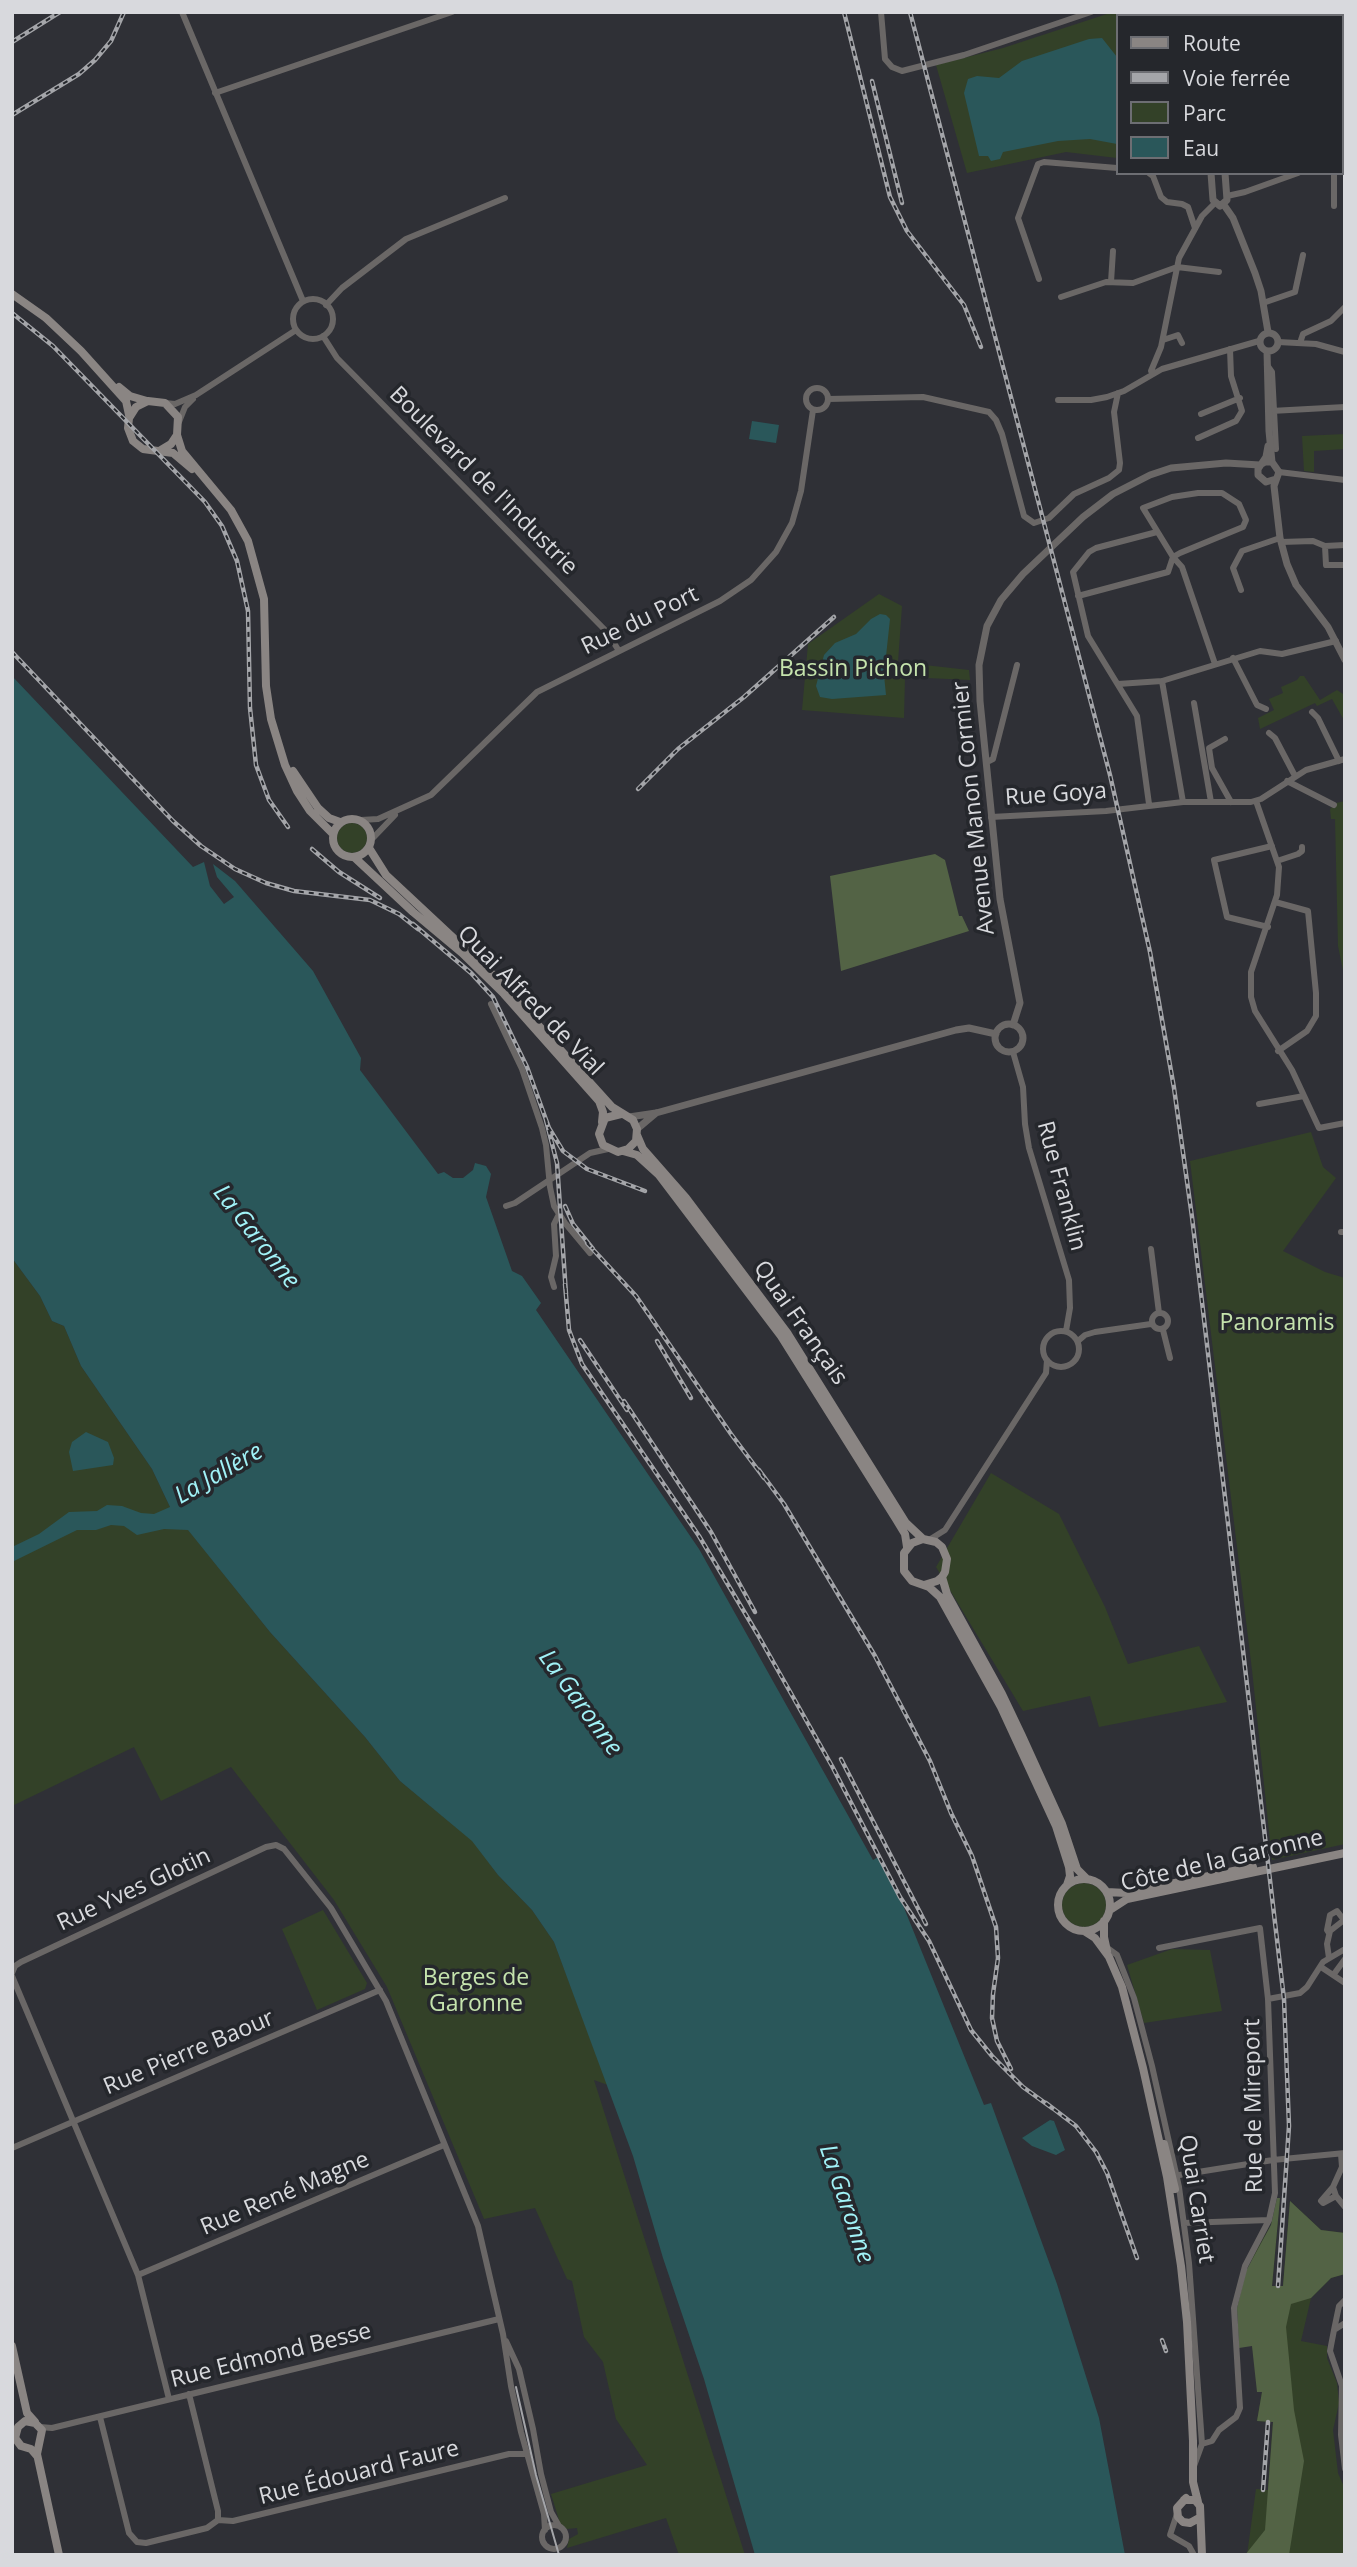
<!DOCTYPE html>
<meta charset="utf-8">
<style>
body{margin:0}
#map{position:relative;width:1357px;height:2567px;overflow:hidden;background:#2f3036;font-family:"Open Sans",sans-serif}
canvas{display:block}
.frame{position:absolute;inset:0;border:14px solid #d8d9dd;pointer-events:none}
.legend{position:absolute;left:1116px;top:14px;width:228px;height:161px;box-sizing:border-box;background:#25272c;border:2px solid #6d6e73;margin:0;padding:9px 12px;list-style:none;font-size:21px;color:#d8d9dd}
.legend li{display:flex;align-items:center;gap:14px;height:35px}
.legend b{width:35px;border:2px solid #6d6e73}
</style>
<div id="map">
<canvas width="1357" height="2567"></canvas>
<div class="frame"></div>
<ul class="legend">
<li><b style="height:9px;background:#8a8583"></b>Route</li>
<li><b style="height:9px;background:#a4a5a9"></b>Voie ferrée</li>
<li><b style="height:19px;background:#334128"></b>Parc</li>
<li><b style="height:19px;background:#2a575a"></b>Eau</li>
</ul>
</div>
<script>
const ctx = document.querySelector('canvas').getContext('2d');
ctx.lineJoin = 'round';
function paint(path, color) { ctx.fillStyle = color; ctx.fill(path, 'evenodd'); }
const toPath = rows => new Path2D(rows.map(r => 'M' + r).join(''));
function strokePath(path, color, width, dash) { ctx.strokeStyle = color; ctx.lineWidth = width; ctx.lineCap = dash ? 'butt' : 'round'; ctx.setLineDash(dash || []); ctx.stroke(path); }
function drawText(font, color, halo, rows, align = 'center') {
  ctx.font = font + ' "Open Sans",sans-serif'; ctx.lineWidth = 7; ctx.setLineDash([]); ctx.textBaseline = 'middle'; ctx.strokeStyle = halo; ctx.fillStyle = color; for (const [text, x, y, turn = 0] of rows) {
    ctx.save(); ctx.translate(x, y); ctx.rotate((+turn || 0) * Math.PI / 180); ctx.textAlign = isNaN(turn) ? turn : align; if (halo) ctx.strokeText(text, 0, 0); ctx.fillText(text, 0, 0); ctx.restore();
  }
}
paint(toPath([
 [1113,12,1138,12,1140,16,1117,16,1117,158,1066,152,967,173,936,65,1003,48],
 [1345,434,1345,449,1314,451,1314,472,1304,471,1302,436],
 [879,594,902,606,898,662,969,670,970,680,905,677,904,718,802,710,808,644],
 [1300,676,1304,676,1320,700,1337,690,1343,694,1345,722,1332,699,1317,706,1315,703,1260,729,1258,718,1274,710,1269,699,1283,693,1281,687,1297,680],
 [1345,801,1345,980,1338,946,1335,819,1331,819,1330,809,1336,803],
 '337 838a15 15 0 1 1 30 0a15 15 0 1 1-30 0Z',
 [1311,1132,1323,1167,1336,1178,1283,1251,1325,1272,1345,1278,1345,1844,1272,1860,1252,1670,1190,1161],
 [12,1258,40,1296,52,1321,64,1326,81,1366,152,1469,170,1507,270,1632,365,1737,400,1781,473,1841,498,1875,532,1910,554,1942,608,2085,594,2080,745,2555,679,2555,666,2518,567,2548,569,2539,578,2534,577,2528,567,2529,560,2523,551,2494,647,2465,616,2419,603,2362,584,2337,572,2281,567,2279,535,2208,484,2219,387,1987,334,1900,231,1767,161,1801,134,1747,12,1806],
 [991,1473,1059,1514,1105,1607,1128,1664,1199,1646,1227,1702,1099,1727,1090,1696,1023,1711,936,1567],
 '1062 1905a22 22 0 1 1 44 0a22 22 0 1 1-44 0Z',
 [323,1910,367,1983,365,1989,317,2010,282,1929],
 [1172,1949,1210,1950,1222,2011,1144,2023,1127,1965],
 [1277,2198,1280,2198,1272,2286,1283,2286,1290,2201,1321,2230,1345,2233,1345,2274,1331,2278,1311,2298,1301,2341,1327,2346,1327,2358,1337,2383,1339,2403,1333,2430,1338,2473,1345,2489,1345,2555,1247,2555,1256,2489,1268,2490,1273,2422,1257,2421,1262,2392,1257,2392,1257,2374,1252,2346,1252,2258,1271,2225]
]), '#334128');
paint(toPath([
 [935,854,945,860,959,916,962,916,969,931,841,971,830,876],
 [1277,2198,1280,2198,1272,2286,1283,2286,1290,2201,1321,2230,1345,2233,1345,2274,1331,2278,1311,2298,1291,2304,1286,2327,1294,2410,1304,2461,1289,2555,1245,2555,1265,2530,1273,2422,1257,2421,1262,2392,1257,2392,1252,2346,1239,2348,1237,2308,1246,2271,1271,2225]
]), '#536345');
paint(toPath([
 [1102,38,1117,57,1117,144,1090,139,1058,141,1003,152,1000,159,991,161,988,156,979,156,964,93,968,79,977,76,999,78,1022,61,1089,39],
 [752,421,779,425,776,443,749,439],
 [880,614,886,615,890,619,884,675,886,695,832,699,820,697,816,686,824,655,835,643,856,634,871,619],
 [12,676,193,867,204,862,210,886,224,904,234,897,217,877,213,864,235,881,313,971,361,1058,360,1070,438,1174,444,1172,453,1178,463,1178,473,1170,475,1163,486,1166,491,1174,486,1197,512,1271,522,1276,541,1303,536,1310,699,1549,873,1860,878,1857,900,1898,984,2105,991,2103,1057,2284,1099,2418,1125,2555,755,2555,704,2379,663,2258,633,2156,554,1942,532,1910,498,1875,472,1841,400,1781,365,1737,270,1632,188,1530,164,1529,137,1535,124,1526,111,1525,96,1530,77,1530,12,1562,12,1547,39,1534,69,1512,97,1511,107,1505,122,1506,141,1513,154,1514,170,1507,152,1469,81,1366,64,1326,52,1321,40,1296,12,1258],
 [86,1432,108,1442,114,1458,113,1465,73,1471,69,1452,72,1442],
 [1050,2120,1054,2121,1065,2150,1056,2155,1032,2146,1022,2138]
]), '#2a575a');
strokePath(toPath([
 [182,12,303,301],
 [881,12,885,59,892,67,902,71,964,55,1091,12],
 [1224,16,1224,12],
 [215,93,452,12],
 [1341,169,1345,169],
 [1149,173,1153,176,1161,197,1167,202,1182,204,1188,207,1195,228],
 [1334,173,1334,206],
 [1227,196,1245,192,1298,173],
 [1039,279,1018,218,1038,164,1044,162,1117,168],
 [1111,282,1113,251],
 [1061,297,1106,282,1133,283,1177,267,1219,272],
 '293 319a20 20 0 1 1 40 0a20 20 0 1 1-40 0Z',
 [1263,303,1295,292,1303,255],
 [326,305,342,288,406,239,505,198],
 [323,336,337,358,607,632,619,651],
 [1163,340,1178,335,1182,343],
 [1278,342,1316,344,1345,352],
 [1300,343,1303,334,1331,321,1345,307],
 [1267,365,1272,372,1276,449,1272,448],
 [1152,373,1151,371,1161,347,1179,258,1202,216,1215,203],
 '806 399a11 11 0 1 1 22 0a11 11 0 1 1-22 0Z',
 [828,399,923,397,989,412,996,420,1002,434,1024,516,1034,523,1049,518,1074,494,1109,478,1119,470,1120,463,1114,412,1118,393],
 [1058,400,1091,400,1107,397,1124,391,1162,369,1259,341],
 [165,403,175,404,196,395,296,330],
 [1271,411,1345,407],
 [1201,414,1240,398],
 [179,422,185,407,193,399],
 [1198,438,1236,421,1242,411,1231,376,1230,349],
 [1279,472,1345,480],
 [1281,542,1313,541,1325,546,1345,545],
 [1325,546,1326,565,1345,565],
 [1241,590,1233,568,1242,551,1280,538],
 [1078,596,1168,572,1173,557,1180,553,1243,527,1246,520,1239,504,1222,493,1198,493,1172,497,1143,508,1173,557,1182,567,1215,664],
 [1233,658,1257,705,1266,709],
 [1162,681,1183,802],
 [1118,684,1162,681,1260,651,1282,654,1336,641],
 [1194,703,1211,802],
 [1312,712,1318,718,1339,761],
 [1269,733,1275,738,1295,776],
 [1225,739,1209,748,1212,768,1231,802],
 [987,762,993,759,1017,665],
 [1287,781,1334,805],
 [1256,801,1279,867,1277,895,1251,972,1251,997,1255,1011,1292,1070,1319,1128,1345,1123],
 [1149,804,1137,716,1088,636,1073,572,1089,552,1096,548,1157,532],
 [991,817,1106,811,1183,802,1251,802,1261,799,1306,770,1345,759],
 [361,820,378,819,431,795,537,692,720,601,751,580,776,552,792,523,801,491,813,410],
 [372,839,395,815],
 [1277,861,1298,854,1302,851,1302,847],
 [1275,902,1308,911,1316,993,1316,1016,1307,1031,1278,1051],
 [1268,927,1227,917,1214,860,1272,846],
 [491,1004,522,1069,542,1128,546,1145,550,1187,554,1206,565,1223,590,1253],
 [1013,1052,1023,1087,1025,1124,1029,1148,1069,1280,1070,1308,1066,1331],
 [1259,1104,1304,1096],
 [506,1206,515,1203,590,1153,608,1149],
 [1341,1232,1345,1232],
 [1151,1249,1159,1313],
 [554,1287,551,1277,556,1256,554,1224,559,1214],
 '1152 1321a8 8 0 1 1 16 0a8 8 0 1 1-16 0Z',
 [1163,1330,1170,1358],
 '1043 1349a18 18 0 1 1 36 0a18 18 0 1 1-36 0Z',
 [1078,1341,1085,1335,1095,1332,1151,1324],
 [929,1540,945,1530,1046,1373,1047,1360],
 [1106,1947,1117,1955,1134,1998,1152,2066,1179,2187,1189,2263,1202,2444,1194,2466],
 [1159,1948,1260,1928,1268,1999,1275,2193,1269,2220,1245,2266,1234,2308,1240,2408,1236,2417,1219,2430,1212,2441,1202,2444],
 [1329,1958,1327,1944,1330,1931,1344,1920,1337,1911,1330,1915,1327,1930,1329,1933],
 [1321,1967,1345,1983],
 [12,1973,15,1966,21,1962,266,1847,276,1845,284,1849,331,1908,386,2001,478,2226,503,2334,511,2386,521,2432,544,2514,545,2530],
 [1334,1974,1345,1959],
 [12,1976,138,2275,169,2399],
 [1268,1999,1300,1993,1307,1987,1323,1962,1345,1949],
 [12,2148,380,1990],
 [1341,2154,1342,2167,1333,2187,1336,2196,1345,2207],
 [1173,2176,1273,2160,1345,2153],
 [1333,2187,1321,2201,1323,2203,1336,2196],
 [1184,2223,1269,2220],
 [138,2275,444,2145],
 [1345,2323,1334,2330,1330,2351,1342,2386,1341,2435,1345,2469],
 [1334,2330,1339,2306,1345,2300],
 [506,2341,519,2369,533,2429,541,2474,551,2512,559,2526],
 [100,2417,129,2533,137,2542,146,2543,207,2528,218,2520,218,2511,189,2394],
 [40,2427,52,2428,499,2319],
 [1177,2514,1170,2535,1189,2546,1194,2555],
 [218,2520,233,2521,509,2454,528,2454],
 '542 2537a12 12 0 1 1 24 0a12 12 0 1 1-24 0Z'
]), '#6a6766', 6);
strokePath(toPath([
 [1265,16,1266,12],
 [1211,173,1213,200,1220,206,1227,200,1225,173],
 [1224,205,1233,218,1255,273,1261,291,1268,332],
 '1260 342a9 9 0 1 1 18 0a9 9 0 1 1-18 0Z',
 [1267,351,1269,431,1272,462,1279,472,1274,486,1280,538,1287,564,1296,585,1328,627,1345,660],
 [1268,446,1266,457,1258,469,1258,475,1266,482,1276,479],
 '995 1038a14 14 0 1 1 28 0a14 14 0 1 1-28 0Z',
 [1013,1025,1020,1003,1000,899,980,701,979,665,987,626,1001,600,1023,574,1083,517,1113,494,1150,475,1171,468,1226,463,1260,465,1265,462,1272,462],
 [629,1117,656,1113,956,1030,969,1028,996,1034],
 [637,1129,656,1113]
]), '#6a6766', 7);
strokePath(toPath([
 [12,294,46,318,81,351,126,401,129,415],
 [119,387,130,396,147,401],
 [177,435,182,451,231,510,248,541,264,599,266,686,271,719,285,765,297,791,310,811,333,834],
 [161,450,171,444,177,435,178,417,165,403,148,401,136,407,129,418,128,428,133,441,143,449,173,453,192,469],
 [293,771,318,808,329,818,340,822],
 '333 838a19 19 0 1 1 38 0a19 19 0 1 1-38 0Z',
 [369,848,386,875,492,974,612,1107,633,1120,637,1129,636,1141,628,1149,618,1152,603,1145,599,1134,605,1118,621,1114],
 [354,857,413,912,462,953,504,994,599,1101,603,1112,602,1122],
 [637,1135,643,1149,686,1198,788,1334,906,1523,923,1539],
 [623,1151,637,1155,659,1175,781,1336,896,1519,905,1534,907,1547],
 [942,1577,947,1594,1002,1694,1022,1736,1062,1824,1077,1869,1087,1879],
 [924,1585,937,1581,942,1577,945,1572,947,1559,942,1547,936,1542,923,1539,912,1543,904,1553,904,1571,912,1581,929,1587,940,1597,1001,1707,1056,1826,1069,1867,1070,1876,1067,1885],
 '1058 1905a26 26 0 1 1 52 0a26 26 0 1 1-52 0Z',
 [1107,1892,1126,1893,1253,1867],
 [1110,1910,1127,1899,1345,1853],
 [1104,1921,1104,1937,1107,1951],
 [1084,1931,1095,1938,1109,1957,1122,1987,1143,2068,1167,2177,1181,2266,1187,2322,1193,2441,1193,2482,1198,2502],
 [1164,2144,1175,2189],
 [12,2346,27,2413,35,2422],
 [37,2456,31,2449,21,2446,15,2438,18,2427,25,2421,35,2423,42,2430,37,2454,59,2555],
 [1186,2498,1177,2508,1178,2517,1183,2522,1190,2523,1199,2518],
 [1184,2500,1195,2500,1200,2506,1202,2555]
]), '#8a8583', 8);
strokePath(toPath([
 [516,2387,536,2475,559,2555]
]), '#a4a5a9', 2);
const rail = toPath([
 [844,12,890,197,907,231,964,305,981,347],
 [910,12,1110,775,1150,952,1174,1088,1192,1217,1284,1999,1289,2126,1278,2286],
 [12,42,60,12],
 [872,81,902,203],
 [12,115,79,74,95,60,111,41,124,12],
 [12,313,53,346,205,502,222,526,237,561,248,611,250,708,256,765,269,800,288,827],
 [12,652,173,821,201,846,235,869,266,883,294,891,370,900,399,914,418,929],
 [638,789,678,749,744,697,834,617],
 [312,849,339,872,380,898],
 [413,924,471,973,493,997,527,1067,549,1128,563,1151,587,1169,645,1191],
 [546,1120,557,1163,566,1294],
 [565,1206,573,1224,593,1249],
 [587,1243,636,1296,731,1434,764,1478],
 [565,1284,569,1330,582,1364,699,1536,758,1635,832,1766,900,1897,929,1941,971,2030,992,2056,1023,2087,1052,2108],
 [580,1340,627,1410],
 [657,1341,691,1398],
 [624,1401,711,1532,755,1612],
 [759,1470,784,1504,875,1656,930,1761,951,1813,972,1856,996,1927,998,1958,993,1994,992,2018,997,2041,1011,2069],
 [841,1759,926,1924],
 [1046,2103,1076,2126,1096,2152,1107,2173,1137,2258],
 [1162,2340,1166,2351],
 [1263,2490,1268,2422]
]);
strokePath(rail, '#a4a5a9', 4.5);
strokePath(rail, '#25272c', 2, [5]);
drawText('23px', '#d8d9dd', '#25272c', [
 ["Boulevard de l'Industrie",483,481,45],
 ["Rue du Port",640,621,-26],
 ["Rue Goya",1056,795,-4],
 ["Avenue Manon Cormier",974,808,-96],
 ["Quai Alfred de Vial",530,1001,46],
 ["Rue Franklin",1061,1186,75],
 ["Quai Français",800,1323,55],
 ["Côte de la Garonne",1222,1861,-13],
 ["Rue Yves Glotin",134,1890,-25],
 ["Rue Pierre Baour",189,2053,-23],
 ["Rue de Mireport",1254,2106,-91],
 ["Rue René Magne",285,2194,-23],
 ["Quai Carriet",1196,2199,81],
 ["Rue Edmond Besse",271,2356,-14],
 ["Rue Édouard Faure",359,2473,-14]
]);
drawText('23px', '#c5e3ad', '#25272c', [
 ["Bassin Pichon",853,669],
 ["Panoramis",1277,1323],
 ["Berges de",476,1978],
 ["Garonne",476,2004]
]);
drawText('italic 24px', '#a1f2f7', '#25272c', [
 ["La Garonne",256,1237,52],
 ["La Jallère",219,1474,-30],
 ["La Garonne",580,1703,54],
 ["La Garonne",846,2204,71]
]);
</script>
